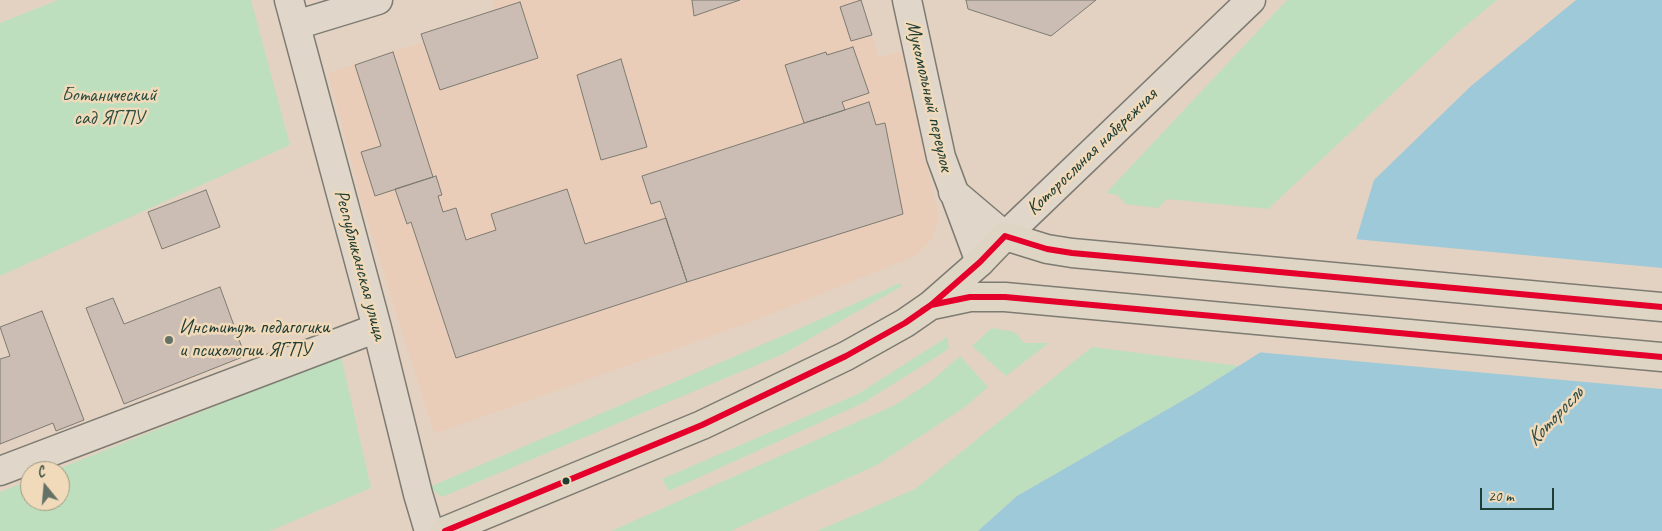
<!DOCTYPE html>
<meta charset="utf-8">
<style>
body{margin:0}
#map{position:relative;width:1662px;height:531px;overflow:hidden;background:#e3d2c2;font-family:Caveat,sans-serif}
canvas{display:block}
.north{position:absolute;left:20px;top:461px;width:50px;height:50px;box-sizing:border-box;background:#f1daba;border:1px solid #9d9b84;border-radius:50%;rotate:343deg;font-size:14px;font-weight:700;line-height:20px;text-align:center;color:#1f3d34}
.north::after{content:'';display:block;margin:auto;width:18px;height:22px;background:#647166;clip-path:polygon(50% 0,100% 100%,50% 72%,0 100%)}
.scale{position:absolute;left:1480px;top:488px;width:74px;height:22px;box-sizing:border-box;border:2px solid #1f3d34;border-top:0;padding-left:6px;font-size:15px;line-height:18px;white-space:nowrap;color:#1f3d34;-webkit-text-stroke:4px #f1daba;paint-order:stroke}
</style>
<div id="map">
<canvas width="1662" height="531"></canvas>
<div class="north">С</div>
<div class="scale">20 m</div>
</div>
<script>
const ctx = document.querySelector('canvas').getContext('2d');
ctx.lineJoin = 'round';
function paint(path, color) { ctx.fillStyle = color; ctx.fill(path, 'evenodd'); }
const toPath = rows => new Path2D(rows.map(r => 'M' + r).join(''));
function strokePath(path, color, width, dash) { ctx.strokeStyle = color; ctx.lineWidth = width; ctx.lineCap = dash ? 'butt' : 'round'; ctx.setLineDash(dash || []); ctx.stroke(path); }
function drawText(font, color, halo, rows, align = 'center') {
  ctx.font = font + ' Caveat,sans-serif'; ctx.lineWidth = 5; ctx.setLineDash([]); ctx.textBaseline = 'middle'; ctx.strokeStyle = halo; ctx.fillStyle = color; for (const [text, x, y, turn = 0] of rows) {
    ctx.save(); ctx.translate(x, y); ctx.rotate((+turn || 0) * Math.PI / 180); ctx.textAlign = isNaN(turn) ? turn : align; if (halo) ctx.strokeText(text, 0, 0); ctx.fillText(text, 0, 0); ctx.restore();
  }
}
paint(toPath([
 [493,0,861,0,879,58,902,51,939,218,932,239,915,256,751,322,434,434,361,200,328,73,424,42,421,34,494,10]
]), '#e9cdb8');
paint(toPath([
 [58,0,251,0,290,145,0,276,0,23],
 [1287,0,1497,0,1462,29,1268,209,1167,199,1158,208,1125,204,1118,195,1106,193],
 [900,283,902,286,783,354,442,497,429,487,794,331],
 [992,328,1015,332,1024,343,1049,343,1006,376,972,346],
 [947,337,949,348,941,354,863,403,669,491,662,479,858,394],
 [1092,347,1239,366,1194,394,1017,496,978,531,817,531,915,489],
 [341,356,371,488,270,531,0,531,0,492,30,480,30,501,60,501,60,471,53,471],
 [960,356,988,387,965,407,877,465,731,531,611,531,895,405,930,382]
]), '#bedfbd');
paint(toPath([
 [1576,0,1662,0,1662,531,978,531,1017,496,1194,394,1264,350,1346,273,1374,180,1471,86]
]), '#9ec9d8');
paint(toPath([
 [1354,239,1662,268,1662,389,1256,352,1263,348,1344,272]
]), '#e3d2c2');
const building = toPath([
 [692,0,740,0,694,16,692,0],
 [861,0,872,35,851,41,840,7,861,0],
 [966,0,1096,0,1051,36,968,9,966,0],
 [520,2,538,58,440,90,421,34,520,2],
 [853,47,869,93,842,102,845,110,804,123,785,65,826,52,827,55,853,47],
 [393,52,433,177,375,196,361,152,381,146,355,65,393,52],
 [621,59,647,147,601,160,577,75,621,59],
 [869,102,876,125,885,123,903,214,687,282,660,201,651,204,642,176,869,102],
 [436,176,442,195,438,196,443,212,456,208,466,240,496,230,491,214,567,189,585,244,666,218,687,282,456,358,411,222,407,224,395,189,436,176],
 [206,190,220,227,162,249,148,212,206,190],
 [220,287,245,356,124,404,86,308,113,298,124,324,220,287],
 [42,311,84,420,56,431,53,423,0,444,0,359,10,356,0,327,42,311]
]);
paint(building, '#cbbdb3');
strokePath(building, '#7d7b72', 1);
const minor = toPath([
 [289,0,377,328,418,494,429,531],
 [907,0,941,157,980,262],
 [296,25,378,0],
 [953,192,1005,236,1251,0],
 [0,471,377,328]
]);
const major = toPath([
 [932,305,970,297,1005,297,1662,357],
 [445,531,702,425,846,356,905,323,931,305,980,262,1005,236,1047,249,1072,253,1662,307]
]);
strokePath(minor, '#7d7b72', 31);
strokePath(major, '#7d7b72', 31);
strokePath(minor, '#e0d6ca', 28);
strokePath(major, '#ded5c4', 28);
strokePath(toPath([
 [922,311,931,305,970,297,1005,297,1662,357],
 [445,531,702,425,846,356,905,323,931,305,980,262,1005,236,1047,249,1072,253,1662,307]
]), '#e4002b', 6);
for (const [x, y, r, color] of [
 [169,340,5,"#647166"],
 [566,481,4.5,"#1f3d34"]
]) { const dot = new Path2D(); dot.arc(x, y, r, 0, 2 * Math.PI); ctx.fillStyle = color; ctx.fill(dot); strokePath(dot, '#f1daba', 2); }
drawText('20px', '#2c4e41', '#f1daba', [
 ["Ботанический",109,96],
 ["сад ЯГПУ",109,119]
]);
drawText('20px', '#1f3d34', '#f1daba', [
 ["Мукомольный переулок",929,96,77],
 ["Которосльная набережная",1092,152,-44],
 ["Республиканская улица",360,265,75]
]);
drawText('20px', '#1f3d34', '#f1daba', [
 ["Институт педагогики",179,328],
 ["и психологии ЯГПУ",179,351]
], 'left');
drawText('italic 21px', '#294b45', '#f1daba', [
 ["Которосль",1555,417,-47]
]);
</script>
